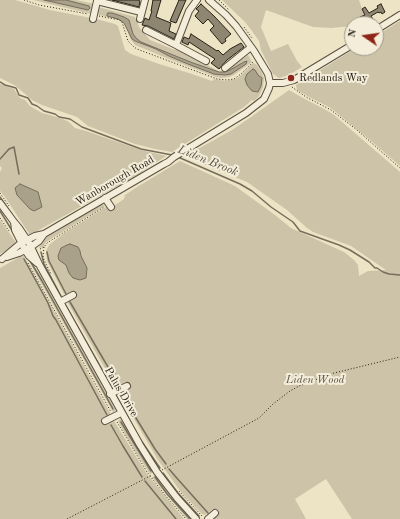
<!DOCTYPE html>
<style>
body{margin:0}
#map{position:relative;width:400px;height:519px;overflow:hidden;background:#ede4c6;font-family:"Old Standard TT",serif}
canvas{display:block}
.north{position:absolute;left:344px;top:16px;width:40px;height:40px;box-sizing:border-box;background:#f3edda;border:1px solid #a29b8c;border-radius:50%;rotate:283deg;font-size:11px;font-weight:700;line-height:16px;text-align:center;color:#292016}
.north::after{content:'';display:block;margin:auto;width:14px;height:18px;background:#8f2418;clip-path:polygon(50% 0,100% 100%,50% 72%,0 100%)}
</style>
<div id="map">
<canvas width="400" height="519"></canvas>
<div class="north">N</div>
</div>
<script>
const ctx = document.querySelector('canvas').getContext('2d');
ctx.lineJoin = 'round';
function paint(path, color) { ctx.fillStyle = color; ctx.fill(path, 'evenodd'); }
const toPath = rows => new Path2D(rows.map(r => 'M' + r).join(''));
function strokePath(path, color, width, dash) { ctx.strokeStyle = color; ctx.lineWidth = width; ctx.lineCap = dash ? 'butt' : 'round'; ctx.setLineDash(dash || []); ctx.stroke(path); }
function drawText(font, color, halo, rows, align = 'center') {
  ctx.font = font + ' "Old Standard TT",serif'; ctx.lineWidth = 4; ctx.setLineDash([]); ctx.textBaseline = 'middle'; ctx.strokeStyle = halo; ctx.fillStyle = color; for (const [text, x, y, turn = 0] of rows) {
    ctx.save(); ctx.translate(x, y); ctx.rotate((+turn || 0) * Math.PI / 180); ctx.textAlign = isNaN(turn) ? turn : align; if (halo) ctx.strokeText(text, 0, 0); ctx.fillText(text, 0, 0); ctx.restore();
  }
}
paint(toPath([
 [0,0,15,0,50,10,96,19,115,24,118,26,125,50,131,54,159,64,189,73,212,81,214,79,226,81,235,79,239,77,253,63,257,65,262,73,264,78,263,87,259,96,254,101,252,100,244,107,172,152,155,149,135,144,88,126,77,117,42,105,32,100,16,86,0,78],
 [33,0,76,0,95,4,92,14],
 [222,0,359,0,362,9,371,23,352,24,352,26,331,28,313,27,266,10,261,27,271,51,288,44,297,61,302,67,289,75,279,78,273,74,261,50,259,41,252,31,245,22],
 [98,7,135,17,136,20,138,20,138,24,139,27,150,40,175,50,176,49,189,54,189,55,220,72,229,69,248,55,252,62,234,75,229,77,221,78,216,77,164,57,135,45,131,40,124,23,120,20,96,14],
 [400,21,400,166,370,140,337,113,329,107,309,97,297,90,296,85,356,48,376,48,376,36],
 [0,84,14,89,17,94,20,98,25,100,30,106,42,113,50,115,65,120,69,122,75,128,86,131,141,150,166,156,139,174,30,235,5,197,0,191,0,172,2,168,0,166],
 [289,90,301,97,326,110,334,115,400,172,400,519,352,519,326,479,295,499,306,519,213,519,218,514,213,509,205,515,202,514,181,492,158,460,119,393,120,392,130,387,128,383,118,388,116,388,68,303,68,295,64,294,47,261,46,251,49,245,63,234,107,206,109,209,124,199,125,195,134,189,180,161,235,186,275,215,291,228,344,252,354,260,358,265,359,276,368,271,386,270,351,246,313,232,307,228,287,210,247,182,193,160,187,155,232,130,251,117],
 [101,205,106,205,46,242,43,247,39,248,41,243,44,239],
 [0,220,17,244,0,254],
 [23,255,110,413,110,415,103,419,105,424,112,421,114,421,147,474,184,519,0,519,0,268],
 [26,256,27,256,48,286,78,341,116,410,113,412],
 [120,419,123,421,154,472,150,474,130,443,118,421],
 [156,475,169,493,192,519,187,519,152,477]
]), '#ccc3a8');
const water = toPath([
 [44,0,66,0,89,6,90,8,88,10,44,0],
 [108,13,112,13,124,17,129,20,133,34,136,38,141,42,193,63,219,72,225,72,230,70,244,62,247,61,246,64,231,74,225,75,214,74,188,64,169,56,156,49,135,41,132,39,124,23,118,19,107,16,107,14,108,13],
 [253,69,255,70,258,75,262,78,261,86,258,92,252,91,247,85,245,79,247,74,253,69],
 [20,184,38,192,42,207,34,211,30,209,17,195,15,188,20,184],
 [70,244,78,247,80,251,81,256,87,268,86,278,80,280,73,278,69,273,66,265,59,260,58,256,61,248,67,245,70,244]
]);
paint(water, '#aaa18a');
strokePath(water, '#766d5c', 1);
strokePath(toPath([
 [0,82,5,85,16,88,19,95,28,98,32,104,37,106,44,111,55,114,59,117,70,119,82,127,141,149,172,155],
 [178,157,240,184,252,191,271,207,293,222,300,231,339,245,350,250,369,262,375,268,377,268,383,272,389,274,400,275],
 [0,159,9,149,14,147,19,174],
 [0,197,17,222],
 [0,211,13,232],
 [41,252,44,264,61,296],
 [47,252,49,261,66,294],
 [24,259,48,303,53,316,56,320,107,415],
 [29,259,42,281,113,409],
 [70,302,108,367,114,371,115,373,115,380,118,386],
 [65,304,113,389],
 [116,395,140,439,160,468],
 [125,400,155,449,166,464],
 [121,422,151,471],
 [111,425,123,446,142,477],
 [169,469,175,476,208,513],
 [163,473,178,493,199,516],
 [155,477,167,494,190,519],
 [145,481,176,519]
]), '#766d5c', 1.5);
const building = toPath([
 [112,0,138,0,140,1,139,7,112,0],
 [153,0,161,0,156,17,171,23,169,31,176,34,174,39,148,26,142,25,145,18,149,20,152,11,151,11,153,0],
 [179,0,186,0,176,23,170,21,179,0],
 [201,4,214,16,231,34,225,39,226,41,222,44,210,30,214,26,208,19,203,24,195,16,199,11,196,9,201,4],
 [381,4,385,12,382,14,381,12,379,13,378,12,371,16,376,24,371,24,367,18,362,20,360,17,365,15,362,9,365,7,369,13,378,8,377,6,381,4],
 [191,34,217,51,218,50,223,55,230,49,241,43,244,47,227,60,219,69,211,63,215,59,189,42,188,45,182,42,184,37,189,39,191,34]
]);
paint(building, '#8f8672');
strokePath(building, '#292016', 1);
const minor = toPath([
 [93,19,97,1,141,12],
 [140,19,145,0],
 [146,30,176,45,189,11,197,0],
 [376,30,400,15],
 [176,45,206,61],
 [225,68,251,47],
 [270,83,283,83,294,80,352,45],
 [105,198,111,207],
 [0,203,14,222,19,228,29,243,40,266,140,445,157,472,177,498,196,519],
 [14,222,15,230,25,250,29,256,37,263],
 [7,257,19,253,32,246,39,241,44,234],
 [2,259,21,243,35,236,44,234,164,164,168,162,174,157,246,113,264,99,269,88,270,83,268,74,254,51,236,26,226,15,209,0],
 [60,302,73,295],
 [110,394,127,386],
 [105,421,121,413],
 [208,519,215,513]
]);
strokePath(minor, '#5a5142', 8);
strokePath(toPath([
 [24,0,39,5,88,14],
 [219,0,229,10],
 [99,16,120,20,122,22,128,41,134,47,137,49,217,79,227,80,234,79,241,74,253,62],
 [244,27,252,38],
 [292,87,306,97,331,110,357,130,400,168],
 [0,193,9,206],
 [0,218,9,231],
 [44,247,43,256,44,260,51,274],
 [40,249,44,247,47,243,104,207],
 [28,263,111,412],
 [117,422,147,472,165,495,186,519],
 [162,470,259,418,273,404,290,391,299,386,334,373,400,357],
 [179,491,202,516],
 [67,519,152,475]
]), '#292016', 1, [1, 2]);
strokePath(minor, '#f3edda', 6);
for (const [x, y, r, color] of [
 [291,78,4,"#8f2418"]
]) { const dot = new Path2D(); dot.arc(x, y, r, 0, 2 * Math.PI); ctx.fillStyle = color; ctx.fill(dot); strokePath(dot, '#f3edda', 1.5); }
drawText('11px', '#292016', '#f3edda', [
 ["Redlands Way",299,78]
], 'left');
drawText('11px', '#292016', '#f3edda', [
 ["Wanborough Road",115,181,-30],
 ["Palus Drive",121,392,60]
]);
drawText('italic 11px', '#5a5142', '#f3edda', [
 ["Liden Wood",315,380]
]);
drawText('italic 12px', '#564d3f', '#f3edda', [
 ["Liden Brook",208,161,22]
]);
</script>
